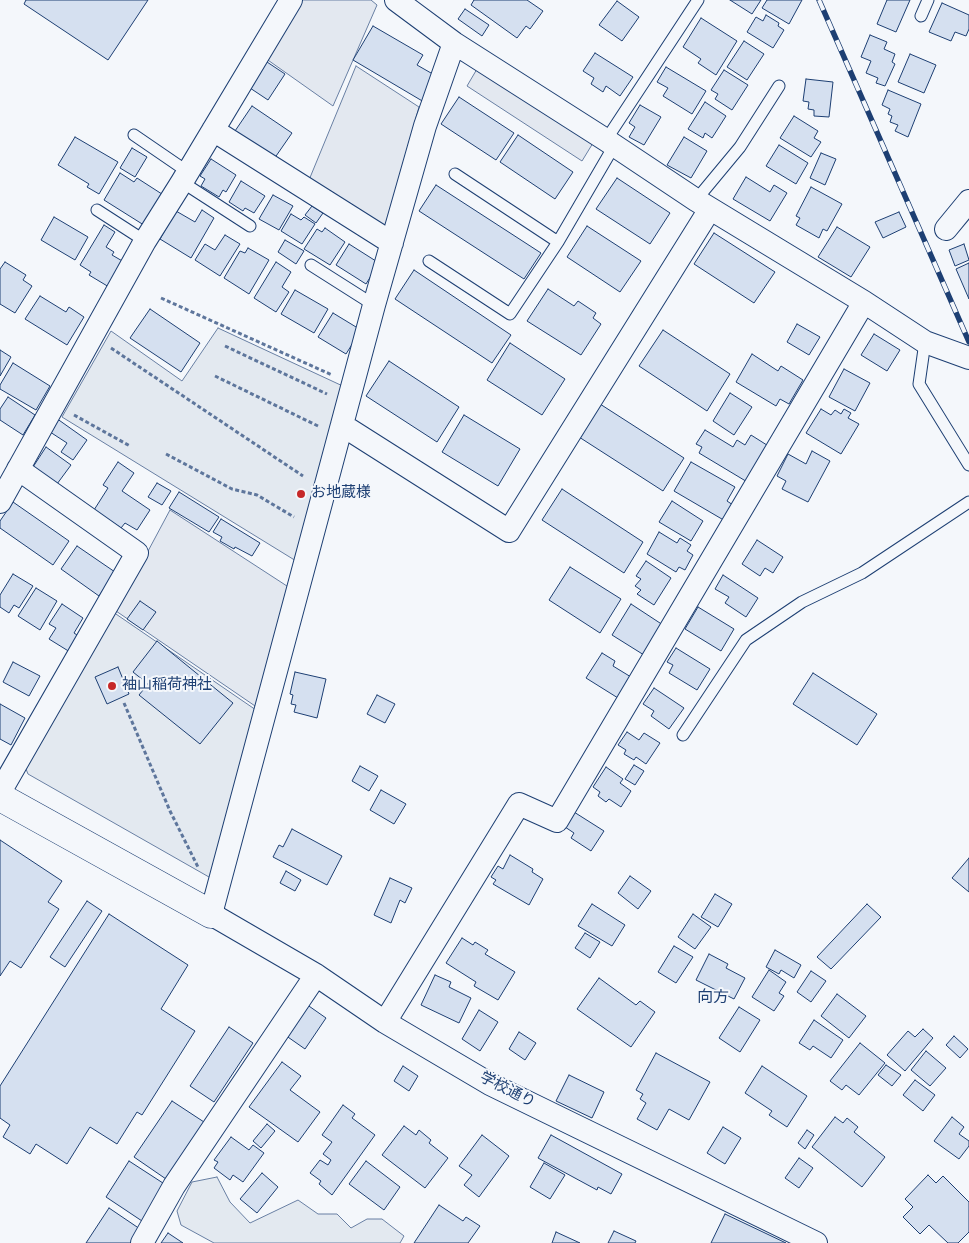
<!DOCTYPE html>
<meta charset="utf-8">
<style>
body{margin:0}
canvas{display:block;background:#f4f7fb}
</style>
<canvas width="969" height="1243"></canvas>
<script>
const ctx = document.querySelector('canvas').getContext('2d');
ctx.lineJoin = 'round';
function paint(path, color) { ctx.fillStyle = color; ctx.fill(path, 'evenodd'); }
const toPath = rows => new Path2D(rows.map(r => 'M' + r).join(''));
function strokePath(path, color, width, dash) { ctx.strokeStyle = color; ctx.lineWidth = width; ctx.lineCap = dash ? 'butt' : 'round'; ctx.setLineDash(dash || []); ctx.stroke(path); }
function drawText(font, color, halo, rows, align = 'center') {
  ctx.font = font + ' Overpass,"Noto Sans JP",sans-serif'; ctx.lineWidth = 4; ctx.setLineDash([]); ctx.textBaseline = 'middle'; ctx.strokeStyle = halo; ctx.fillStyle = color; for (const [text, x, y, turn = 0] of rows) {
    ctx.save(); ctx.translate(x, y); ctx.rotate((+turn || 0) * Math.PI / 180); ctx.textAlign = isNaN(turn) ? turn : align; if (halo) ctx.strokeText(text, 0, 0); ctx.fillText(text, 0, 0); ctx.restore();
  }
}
const green = toPath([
 [218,328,347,388,301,564,62,417,111,331,182,381,218,328],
 [113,612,256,710,216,881,28,774,24,764,113,612],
 [217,1177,230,1202,250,1223,298,1200,318,1214,337,1214,351,1228,367,1219,382,1219,404,1236,400,1243,214,1243,181,1225,177,1211,192,1182,217,1177]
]);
paint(green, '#e3e9f0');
strokePath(green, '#687fa3', 1);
const parking = toPath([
 [302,0,371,0,377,5,333,106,265,58,302,0],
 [356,66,419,107,385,228,309,180,356,66],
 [477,69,593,143,582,161,467,86,477,69],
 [170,510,290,588,258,708,116,611,170,510]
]);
paint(parking, '#e3e8f0');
strokePath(parking, '#687fa3', 1);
const building = toPath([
 [26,0,148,0,108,60,24,4,26,0],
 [474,0,527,0,543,11,530,29,526,26,517,38,471,5,474,0],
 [730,0,761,0,752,14,730,0],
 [767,0,802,0,789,24,762,8,767,0],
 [887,0,910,0,896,32,877,24,887,0],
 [617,1,639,17,622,41,599,25,617,1],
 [942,3,969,15,969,29,966,36,955,32,951,41,929,32,942,3],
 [465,9,489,25,482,36,458,19,465,9],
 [766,15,779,23,778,26,784,30,773,48,747,32,756,17,763,21,766,15],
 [701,18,737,41,716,75,698,63,701,59,683,47,701,18],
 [373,26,423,55,417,65,438,77,424,102,353,60,373,26],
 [870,35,887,42,884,49,895,54,892,62,895,64,885,86,876,83,878,78,866,73,871,61,861,57,870,35],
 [744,41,764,54,747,80,727,67,744,41],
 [595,53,633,77,620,96,606,86,603,92,591,84,594,78,583,71,595,53],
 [910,54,936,65,924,93,898,82,910,54],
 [264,60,285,74,268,100,247,86,264,60],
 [666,67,706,91,692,114,663,96,668,88,657,82,666,67],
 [724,70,748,85,732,110,715,99,718,94,711,90,724,70],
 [806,79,833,82,829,117,814,116,814,110,808,109,809,102,803,101,806,79],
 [888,90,921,104,908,137,895,131,898,125,890,122,892,116,888,114,890,109,882,105,888,90],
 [459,97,514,133,496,160,441,124,459,97],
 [705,102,726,116,712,138,705,133,703,138,688,129,705,102],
 [640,105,661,117,644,145,629,137,635,127,629,123,640,105],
 [252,106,292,133,274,159,235,131,252,106],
 [794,116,818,131,814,138,821,142,811,157,780,138,794,116],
 [518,135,573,172,555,199,500,162,518,135],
 [75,137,118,162,99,194,87,187,89,184,58,165,75,137],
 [684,137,707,151,691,178,667,165,684,137],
 [779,145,808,163,796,184,766,166,779,145],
 [132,148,147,157,135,177,120,168,132,148],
 [821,153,836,159,825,185,810,178,821,153],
 [211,159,236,175,226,192,223,190,219,197,201,186,205,179,200,176,211,159],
 [120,173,134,182,137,178,165,196,147,227,104,200,120,173],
 [746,177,770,192,774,185,787,193,770,221,733,199,746,177],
 [617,178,670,213,650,244,596,209,617,178],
 [241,181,265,196,254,213,245,208,243,211,229,202,241,181],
 [436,185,541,253,524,279,419,211,436,185],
 [811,187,842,204,827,231,823,229,819,238,796,225,800,218,796,216,811,187],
 [273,195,293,206,279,230,259,219,273,195],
 [312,206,323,213,316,223,305,215,312,206],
 [202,210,214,218,191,258,160,239,176,211,195,222,202,210],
 [899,212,906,227,883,238,875,222,899,212],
 [291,214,301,220,304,217,315,224,302,244,281,231,291,214],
 [54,217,88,237,75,260,41,240,54,217],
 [104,225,115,232,106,247,114,252,112,255,124,262,109,287,89,275,91,272,80,265,104,225],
 [587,226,641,261,620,292,567,257,587,226],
 [837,227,870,247,851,277,818,257,837,227],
 [325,228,345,242,330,265,304,249,317,229,322,232,325,228],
 [714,233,775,272,754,303,694,264,714,233],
 [225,235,240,244,220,276,195,260,205,244,215,250,225,235],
 [285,240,304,251,296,264,278,252,285,240],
 [349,244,379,263,366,284,336,265,349,244],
 [964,244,969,260,955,266,949,250,964,244],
 [248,248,269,260,249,294,224,278,240,251,245,253,248,248],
 [5,262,26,275,23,280,32,286,15,313,0,304,0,269,5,262],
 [276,262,291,272,282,287,289,292,276,312,254,298,276,262],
 [969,263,969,299,956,269,969,263],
 [414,270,511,335,492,363,395,299,414,270],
 [548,289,574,306,578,301,596,313,593,318,601,324,581,355,527,321,548,289],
 [295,290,328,309,314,333,281,314,295,290],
 [40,296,66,312,69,307,84,317,67,345,25,319,40,296],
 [150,309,200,343,181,372,130,338,150,309],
 [333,313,361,330,346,354,318,337,333,313],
 [797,324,820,337,809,355,787,342,797,324],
 [663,330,730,374,707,411,639,366,663,330],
 [874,334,900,350,887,371,861,355,874,334],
 [510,343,565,379,542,415,487,380,510,343],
 [0,350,11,357,0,376,0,350],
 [752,354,778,371,781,366,803,380,789,404,780,399,776,406,736,382,752,354],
 [389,361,459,407,437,442,366,396,389,361],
 [13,363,50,386,36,410,0,389,0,385,13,363],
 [844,369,870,383,855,411,829,397,844,369],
 [730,393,752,407,734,435,713,421,730,393],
 [8,397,35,415,23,435,0,420,0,409,8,397],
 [600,404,684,458,663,491,579,437,600,404],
 [821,409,831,415,835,410,841,414,844,409,851,413,848,418,859,424,841,454,806,433,821,409],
 [464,415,520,449,498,486,442,452,464,415],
 [56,418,87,440,73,460,61,452,67,443,47,430,56,418],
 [705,430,733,447,737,440,745,445,751,435,770,447,749,483,699,453,702,447,696,444,705,430],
 [46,447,71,465,57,484,33,467,46,447],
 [812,451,830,461,808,502,782,489,786,481,777,476,788,454,806,464,812,451],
 [118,462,134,473,122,491,150,510,137,530,125,523,121,528,94,510,108,488,103,485,118,462],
 [691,462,735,487,727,501,736,507,727,522,674,491,691,462],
 [157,483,171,491,162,505,148,497,157,483],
 [562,489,643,542,624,573,542,520,562,489],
 [179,492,219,517,209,532,169,508,179,492],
 [672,501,703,521,691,541,659,522,672,501],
 [13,502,69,541,53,565,0,528,0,521,13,502],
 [221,519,260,543,252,556,235,547,234,549,220,541,222,537,213,532,221,519],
 [659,532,677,543,680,538,691,545,687,551,693,555,685,570,679,567,676,572,647,554,659,532],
 [757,540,783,557,773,573,765,568,760,576,742,564,757,540],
 [77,546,115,572,99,596,61,569,77,546],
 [646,561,671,578,654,605,637,594,641,590,635,586,641,579,636,576,646,561],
 [570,567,621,599,600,633,549,600,570,567],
 [13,574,33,586,19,608,14,605,9,613,0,607,0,595,13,574],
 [723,575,758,598,746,617,725,603,729,597,715,589,723,575],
 [36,588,57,601,40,630,18,616,36,588],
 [140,601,156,612,143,630,127,619,140,601],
 [62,604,83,618,74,633,80,637,70,652,49,639,56,628,49,624,62,604],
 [631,604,663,625,644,655,612,635,631,604],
 [698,607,734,629,721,651,685,629,698,607],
 [157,641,233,703,200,744,139,695,148,684,133,672,157,641],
 [676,648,710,669,697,690,669,673,673,665,667,662,676,648],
 [602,653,615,661,613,666,631,677,618,698,586,678,602,653],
 [13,662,40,676,29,696,3,682,13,662],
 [118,667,129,694,107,704,95,677,118,667],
 [295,672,326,679,317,718,294,712,296,705,291,704,293,695,290,694,295,672],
 [813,673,877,714,857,745,793,704,813,673],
 [654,688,684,708,669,729,651,716,654,711,643,704,654,688],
 [377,695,395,704,385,723,367,714,377,695],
 [0,704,25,718,11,745,0,739,0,704],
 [627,732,639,740,644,733,660,743,646,764,636,757,634,760,624,754,626,750,618,745,627,732],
 [634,765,644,771,635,785,625,779,634,765],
 [360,766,378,776,369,791,352,781,360,766],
 [606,767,623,779,620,783,631,791,621,807,609,799,606,802,598,796,600,792,593,787,606,767],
 [381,790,406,804,394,824,370,810,381,790],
 [574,812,604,831,591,851,571,838,574,833,565,827,574,812],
 [292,829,342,856,327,885,273,857,279,845,283,847,292,829],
 [0,840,62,881,48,902,59,909,21,968,10,961,0,976,0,840],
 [510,855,533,869,532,872,543,879,529,905,493,884,496,880,491,877,498,866,503,869,510,855],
 [969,858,969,892,952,878,969,858],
 [286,871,301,880,295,891,280,883,286,871],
 [630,876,651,891,638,909,618,893,630,876],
 [390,878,412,888,405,903,400,900,391,923,374,915,390,878],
 [715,894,732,904,718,927,701,917,715,894],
 [87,901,102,911,65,967,50,957,87,901],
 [592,904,625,925,612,946,578,926,592,904],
 [867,904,881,917,831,969,817,957,867,904],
 [109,914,188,965,161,1009,195,1031,142,1115,137,1112,117,1144,90,1127,67,1164,36,1144,30,1154,3,1137,10,1125,0,1118,0,1086,109,914],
 [693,914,711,927,695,949,678,937,693,914],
 [585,933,600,942,590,958,575,948,585,933],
 [462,938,473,945,475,942,488,950,485,954,515,972,498,1000,474,986,476,982,446,963,462,938],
 [674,946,693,957,676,983,658,972,674,946],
 [775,950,801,965,794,978,781,970,779,974,766,967,775,950],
 [709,954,728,964,726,968,745,978,734,999,696,980,709,954],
 [769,970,786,982,779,993,784,996,774,1011,752,997,769,970],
 [811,971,826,981,811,1002,797,992,811,971],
 [435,975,451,982,449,987,471,998,459,1023,421,1005,435,975],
 [599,978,636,1005,640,1001,655,1012,631,1047,577,1009,599,978],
 [837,994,866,1016,849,1038,821,1016,837,994],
 [306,1004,326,1018,305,1049,285,1035,306,1004],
 [739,1007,760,1020,740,1052,719,1038,739,1007],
 [479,1010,498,1022,480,1051,462,1039,479,1010],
 [814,1020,843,1040,831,1058,813,1046,810,1050,799,1043,814,1020],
 [229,1027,253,1043,214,1102,190,1086,229,1027],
 [923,1029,933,1038,905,1071,887,1055,908,1031,915,1037,923,1029],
 [519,1032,536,1043,525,1060,509,1049,519,1032],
 [954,1036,968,1049,960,1058,946,1045,954,1036],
 [860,1043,885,1063,859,1095,846,1085,842,1090,830,1081,860,1043],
 [926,1051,946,1068,930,1086,911,1070,926,1051],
 [656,1053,710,1082,689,1120,669,1109,657,1130,637,1119,646,1103,640,1099,643,1094,636,1090,656,1053],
 [282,1062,301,1076,290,1090,320,1112,298,1142,249,1107,282,1062],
 [886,1065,901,1075,892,1086,878,1075,886,1065],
 [403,1066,418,1076,409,1091,394,1081,403,1066],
 [762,1066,807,1096,787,1127,769,1115,772,1111,745,1093,762,1066],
 [569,1075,604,1092,592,1118,556,1101,569,1075],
 [915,1080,935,1095,923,1111,903,1095,915,1080],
 [172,1101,204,1122,166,1179,134,1157,172,1101],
 [343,1105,355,1114,352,1118,375,1135,332,1195,319,1184,321,1181,310,1173,320,1160,328,1165,331,1160,323,1154,332,1142,322,1135,343,1105],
 [835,1117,843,1123,847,1118,858,1127,854,1132,885,1157,862,1187,812,1147,835,1117],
 [952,1117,964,1127,959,1134,969,1141,969,1146,959,1159,934,1141,952,1117],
 [267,1124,275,1131,261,1148,253,1141,267,1124],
 [404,1126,416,1135,419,1130,431,1140,429,1143,448,1158,425,1188,382,1155,404,1126],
 [723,1127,741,1138,725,1164,707,1153,723,1127],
 [807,1130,814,1135,805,1149,798,1143,807,1130],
 [482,1135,509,1156,479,1197,464,1185,472,1175,459,1166,482,1135],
 [551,1135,622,1174,611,1194,598,1187,597,1190,538,1158,551,1135],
 [231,1137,249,1150,253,1145,264,1153,243,1182,233,1175,230,1180,214,1168,218,1162,214,1160,231,1137],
 [799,1158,813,1168,799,1188,785,1178,799,1158],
 [129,1161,166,1185,142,1221,106,1197,129,1161],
 [366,1161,400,1187,384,1210,349,1184,366,1161],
 [544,1163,565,1175,550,1199,530,1187,544,1163],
 [262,1173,278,1187,257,1213,240,1199,262,1173],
 [928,1175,936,1183,943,1176,969,1202,969,1232,958,1243,948,1243,929,1225,920,1234,903,1217,913,1207,905,1199,928,1175],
 [439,1205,463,1221,466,1217,480,1226,468,1243,414,1243,439,1205],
 [109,1208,140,1229,131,1243,86,1243,109,1208],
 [725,1214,786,1243,711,1243,725,1214],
 [614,1231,636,1241,635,1243,608,1243,614,1231],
 [556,1232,580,1243,552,1243,556,1232],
 [168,1233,183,1243,161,1243,168,1233]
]);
paint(building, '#d5e0f0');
strokePath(building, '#1d3f73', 1);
const lane = toPath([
 [921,16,928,0],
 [134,135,188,172],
 [606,140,698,0],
 [455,174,558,242],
 [182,182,250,226],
 [696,200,740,147,779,86],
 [97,210,145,241],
 [429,261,510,314,558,242,614,146],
 [311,265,374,305],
 [925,342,919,384,969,465],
 [683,735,746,640,802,602,862,573,969,502]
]);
const street = toPath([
 [396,0,454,43,606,140,696,200,864,302,925,342,969,358],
 [454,43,425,126,374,305,211,914,316,975,385,1022,490,1084,816,1243],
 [213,130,392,243],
 [946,229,969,201],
 [342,425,509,531,710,209],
 [0,502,145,241,182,182,291,0],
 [0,792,137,553,18,469],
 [385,1022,519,804,557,821,864,302],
 [142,1243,174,1186,316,975]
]);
const secondary = toPath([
 [0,797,211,914]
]);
strokePath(lane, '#1d3f73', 13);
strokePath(street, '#1d3f73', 24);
strokePath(secondary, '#1d3f73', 29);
strokePath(toPath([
 [161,298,332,375],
 [225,346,327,394],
 [111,348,303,476],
 [215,376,318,426],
 [74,415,130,446],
 [166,454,232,489,257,495,294,517],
 [124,703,170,811,198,867]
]), '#5e769c', 3, [4, 2.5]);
strokePath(lane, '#f4f7fb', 11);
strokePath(street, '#f4f7fb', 22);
strokePath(secondary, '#f4f7fb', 28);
const rail = toPath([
 [819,0,969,342]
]);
strokePath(rail, '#1d3f73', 5.5);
strokePath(rail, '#f4f7fb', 4, [11]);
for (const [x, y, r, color] of [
 [301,494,5,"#c62828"],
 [112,686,5,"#c62828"]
]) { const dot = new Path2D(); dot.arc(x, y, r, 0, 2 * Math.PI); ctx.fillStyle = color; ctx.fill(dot); strokePath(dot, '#f4f7fb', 2); }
drawText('15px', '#1d3f73', '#f4f7fb', [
 ["お地蔵様",311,494],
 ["袖山稲荷神社",122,686]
], 'left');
drawText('15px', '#1d3f73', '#f4f7fb', [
 ["学校通り",507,1091,27]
]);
drawText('16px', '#1d3f73', '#f4f7fb', [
 ["向方",713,999]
]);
</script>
